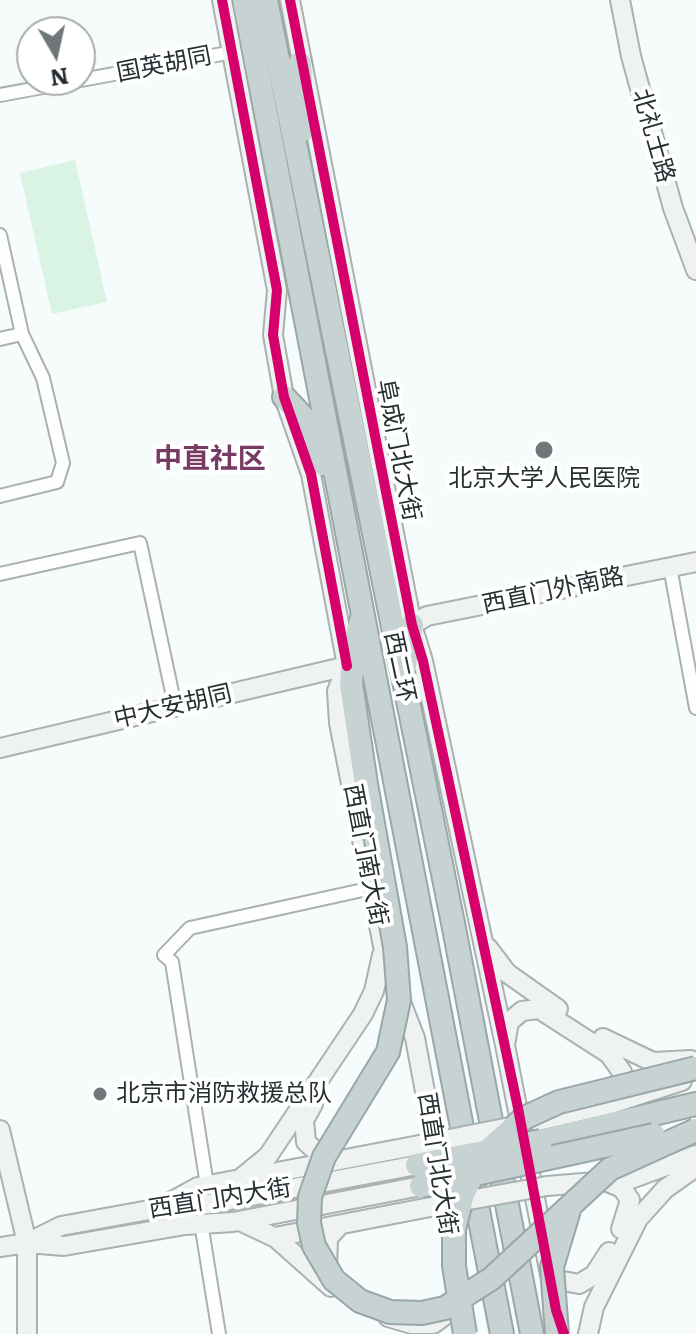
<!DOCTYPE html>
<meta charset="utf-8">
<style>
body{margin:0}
#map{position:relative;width:696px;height:1334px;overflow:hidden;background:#f6fbfc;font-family:Literata,serif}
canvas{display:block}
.north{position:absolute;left:16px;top:16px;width:80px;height:80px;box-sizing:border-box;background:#fff;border:2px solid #a8acad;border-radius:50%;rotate:171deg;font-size:22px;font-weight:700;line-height:32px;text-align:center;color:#263032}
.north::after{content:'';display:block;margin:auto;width:28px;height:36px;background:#6f7779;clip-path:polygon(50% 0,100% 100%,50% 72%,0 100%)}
</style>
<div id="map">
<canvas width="696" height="1334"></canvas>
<div class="north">N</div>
</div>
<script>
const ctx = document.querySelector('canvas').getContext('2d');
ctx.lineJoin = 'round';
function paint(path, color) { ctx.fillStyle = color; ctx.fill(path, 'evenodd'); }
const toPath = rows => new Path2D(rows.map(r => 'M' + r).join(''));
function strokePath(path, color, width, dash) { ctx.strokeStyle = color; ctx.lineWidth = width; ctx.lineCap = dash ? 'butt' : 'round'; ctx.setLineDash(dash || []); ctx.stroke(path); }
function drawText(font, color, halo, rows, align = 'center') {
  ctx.font = font + ' Literata,"Noto Sans SC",serif'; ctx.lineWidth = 8; ctx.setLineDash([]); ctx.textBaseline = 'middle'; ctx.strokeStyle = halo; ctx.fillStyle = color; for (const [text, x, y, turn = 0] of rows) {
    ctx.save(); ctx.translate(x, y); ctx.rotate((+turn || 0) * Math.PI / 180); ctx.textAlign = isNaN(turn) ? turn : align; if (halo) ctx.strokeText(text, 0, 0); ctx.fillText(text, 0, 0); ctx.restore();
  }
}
paint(toPath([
 [75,160,107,302,52,314,20,173]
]), '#d9f3e5');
const street = toPath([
 [0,95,233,52],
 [0,235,22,334,43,378,63,463,57,482,0,496],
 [0,339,22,334],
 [670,567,696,708],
 [0,574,140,543,175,706],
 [207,1185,172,962,164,955,190,928,372,888],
 [201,1223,219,1334]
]);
const secondary = toPath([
 [222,0,277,290,273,335,284,397,311,474,348,671],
 [290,0,412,625,423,661,505,1045],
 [620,0,631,56,673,208,696,270],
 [412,625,427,616,696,562],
 [347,666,337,691,339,723,387,966,415,1038,449,1220],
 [0,748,347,666],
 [488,948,507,973,558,1009],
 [603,1038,653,1062,691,1060],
 [313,1104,304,1120,306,1142,319,1154,337,1160],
 [538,1121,611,1104,682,1081],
 [0,1130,27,1243,27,1334],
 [240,1179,268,1156,363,1014,374,991,382,955],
 [610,1183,622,1188,630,1200,621,1229],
 [547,1186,631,1179,696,1155],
 [165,1205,198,1187,414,1146],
 [240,1221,276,1238,331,1287],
 [275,1237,425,1208],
 [29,1242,61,1226,160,1208,209,1204,417,1165],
 [0,1247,27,1243,64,1246,185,1225,233,1222,421,1186],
 [327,1268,328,1238,340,1225],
 [549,1269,558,1280,579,1284,594,1275,609,1252],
 [550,1275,505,1045,509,1022,522,1011,539,1009,609,1054,622,1072,618,1101],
 [388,1317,412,1324,433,1324,444,1316,449,1303],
 [588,1334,594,1307,638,1219,665,1189,696,1167]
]);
const highway = toPath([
 [244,0,502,1334],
 [266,0,453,923,532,1334],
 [300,63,303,130],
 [284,397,304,418,323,464],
 [361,621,354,645,351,684,366,784],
 [404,670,412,625],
 [541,1141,696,1104]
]);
strokePath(street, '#aab1b2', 16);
strokePath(secondary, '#aab1b2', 22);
strokePath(highway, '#98a7a7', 26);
strokePath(street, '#fefeff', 12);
strokePath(secondary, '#eef2f1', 18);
strokePath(highway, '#c7d3d2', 22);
const secondaryBridge = toPath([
 [414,1146,515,1126],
 [425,1208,547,1186]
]);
const highwayBridge = toPath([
 [366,784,395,947,399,1000,388,1052,324,1157,310,1197,309,1223,314,1246,334,1280,360,1301,390,1312,422,1313,445,1308,491,1279,610,1169,696,1130],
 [417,1165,541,1141],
 [421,1186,654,1135],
 [465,1334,454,1266,454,1229,463,1194,484,1154,524,1118,559,1102,696,1068],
 [557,1334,552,1267,569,1210]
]);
strokePath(secondaryBridge, '#aab1b2', 22, []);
strokePath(highwayBridge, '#98a7a7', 26, []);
strokePath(secondaryBridge, '#eef2f1', 18);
strokePath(highwayBridge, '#c7d3d2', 22);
strokePath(toPath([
 [222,0,277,290,273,335,284,397,311,474,347,666],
 [290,0,412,625,423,661,461,839,518,1108,556,1310,564,1334]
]), '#d6006c', 10);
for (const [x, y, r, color] of [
 [544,450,10,"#6f7779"],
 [100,1094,8,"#6f7779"]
]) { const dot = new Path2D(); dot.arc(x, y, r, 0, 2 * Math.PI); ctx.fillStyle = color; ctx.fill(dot); strokePath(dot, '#fff', 3); }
drawText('24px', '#263032', '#fff', [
 ["国英胡同",164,65,-11],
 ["北礼士路",653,136,74],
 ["阜成门北大街",398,450,79],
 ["西直门外南路",553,591,-12],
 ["西二环",399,667,78],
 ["中大安胡同",173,707,-13],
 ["西直门南大街",365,855,79],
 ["西直门北大街",437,1164,81],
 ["西直门内大街",220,1199,-9]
]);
drawText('24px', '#263032', '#fff', [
 ["北京大学人民医院",544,479],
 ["北京市消防救援总队",116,1094,"left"]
]);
drawText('bold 28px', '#773b63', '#fff', [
 ["中直社区",210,460]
]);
</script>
